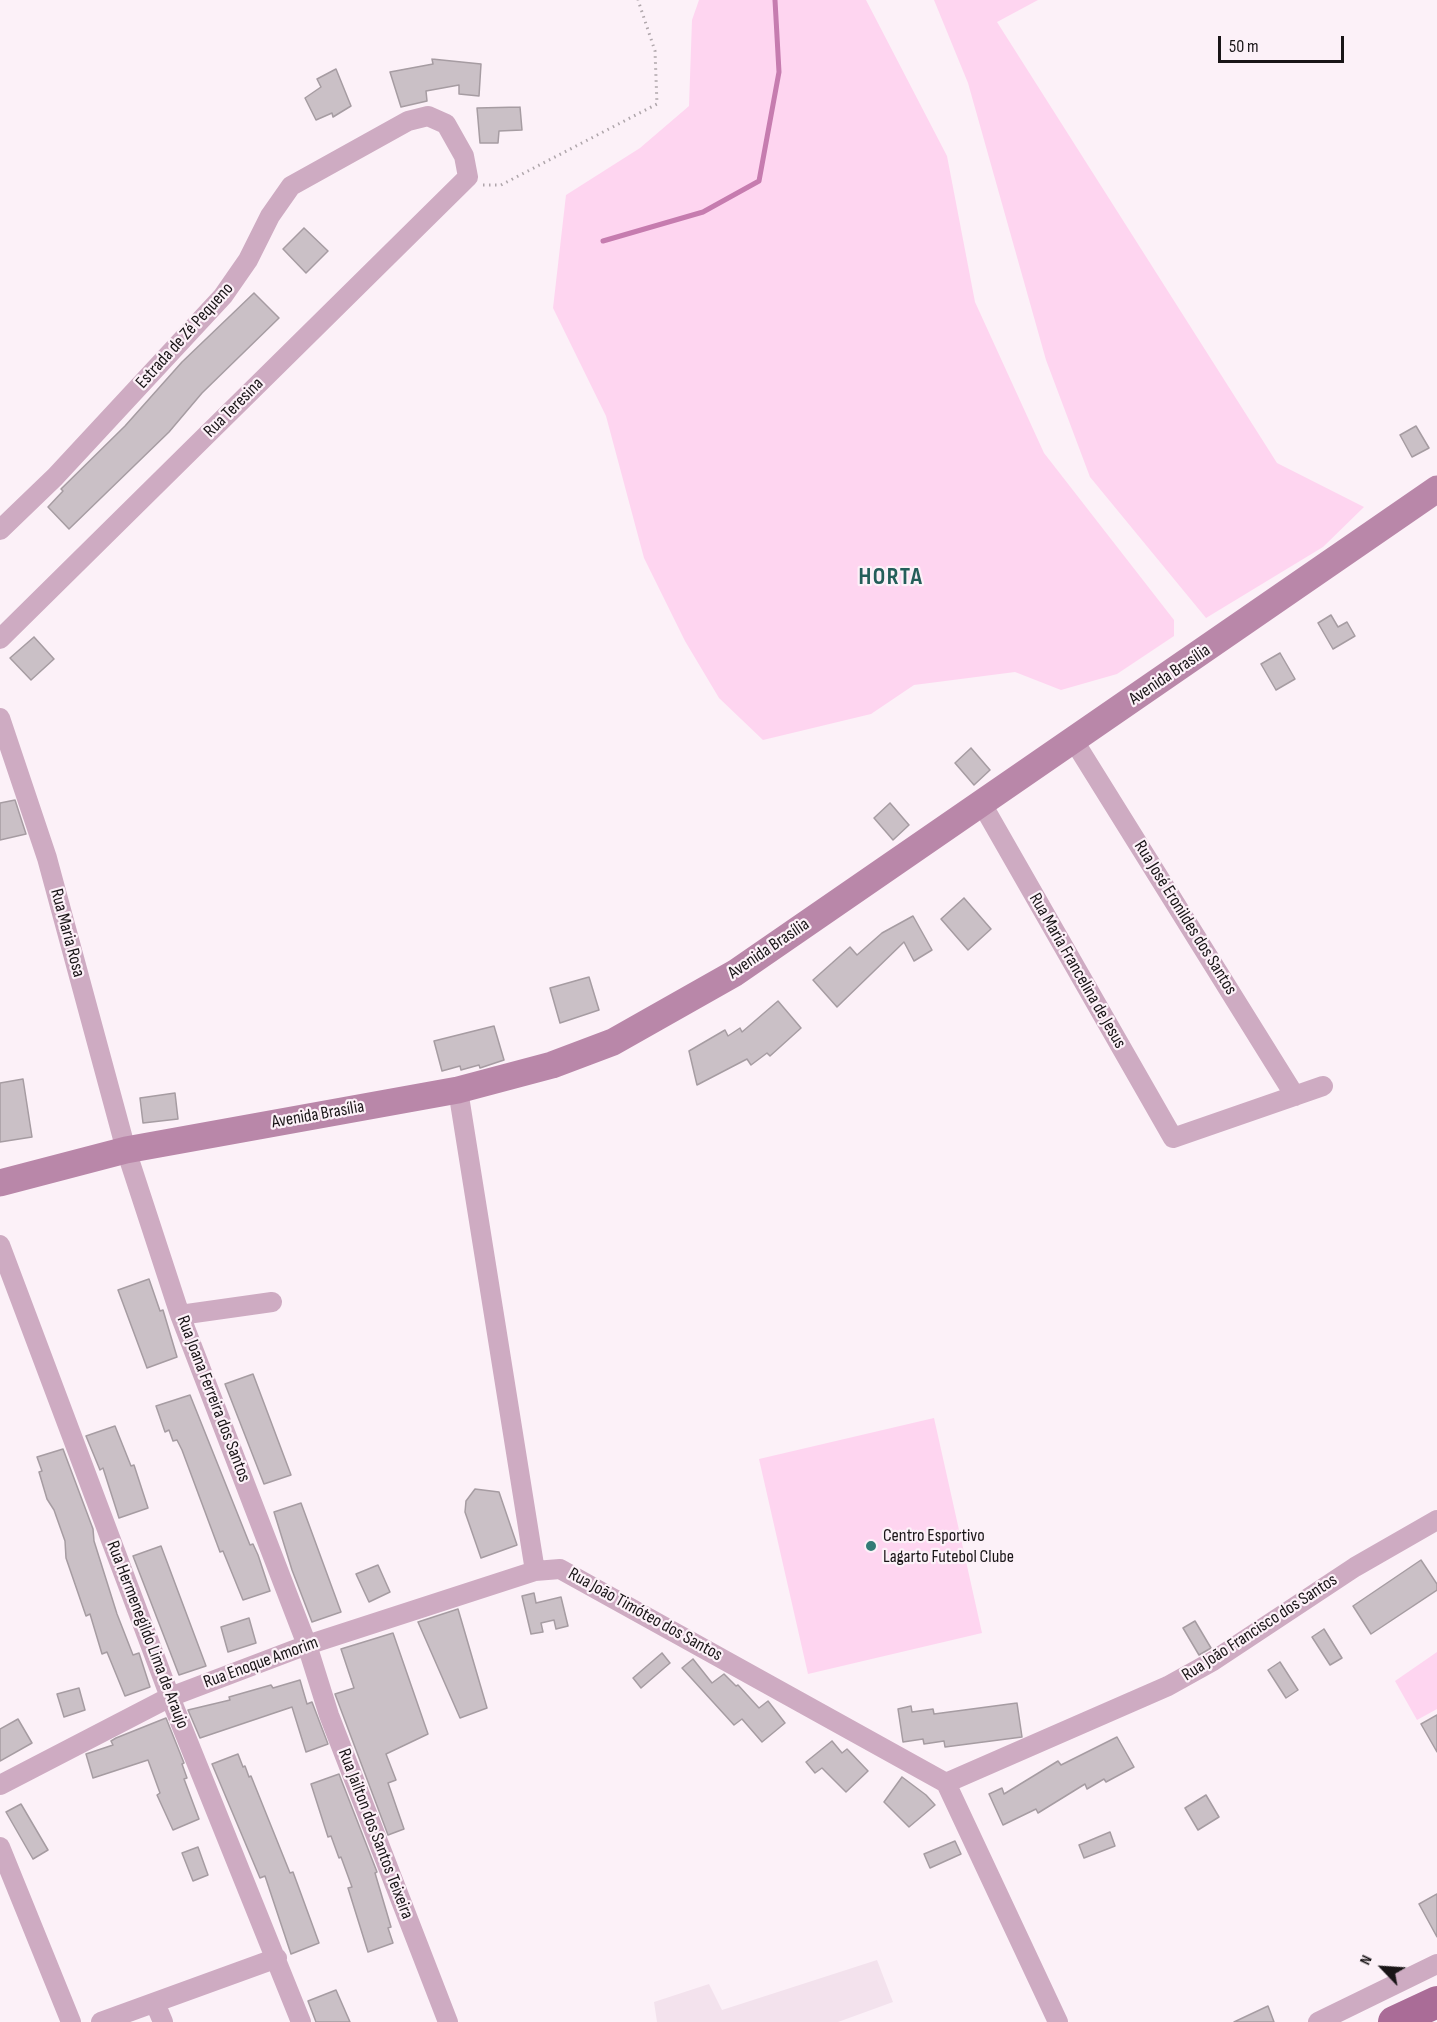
<!DOCTYPE html>
<meta charset="utf-8">
<style>
body{margin:0}
#map{position:relative;width:1437px;height:2022px;overflow:hidden;background:#fcf1f8;font-family:"Sofia Sans Condensed",sans-serif}
canvas{display:block}
.north{position:absolute;left:1353px;top:1938px;width:60px;height:60px;-webkit-text-stroke:4px #fcf1f8;paint-order:stroke;rotate:295deg;font-size:16px;font-weight:700;line-height:24px;text-align:center;color:#191517}
.north::after{content:'';display:block;margin:auto;width:21px;height:27px;background:#191517;clip-path:polygon(50% 0,100% 100%,50% 72%,0 100%)}
.scale{position:absolute;left:1218px;top:36px;width:126px;height:27px;box-sizing:border-box;border:3px solid #191517;border-top:0;padding-left:8px;font-size:18px;line-height:21px;white-space:nowrap;color:#191517;-webkit-text-stroke:4px #fcf1f8;paint-order:stroke}
</style>
<div id="map">
<canvas width="1437" height="2022"></canvas>
<div class="north">N</div>
<div class="scale">50 m</div>
</div>
<script>
const ctx = document.querySelector('canvas').getContext('2d');
ctx.lineJoin = 'round';
function paint(path, color) { ctx.fillStyle = color; ctx.fill(path, 'evenodd'); }
const toPath = rows => new Path2D(rows.map(r => 'M' + r).join(''));
function strokePath(path, color, width, dash) { ctx.strokeStyle = color; ctx.lineWidth = width; ctx.lineCap = dash ? 'butt' : 'round'; ctx.setLineDash(dash || []); ctx.stroke(path); }
function drawText(font, color, halo, rows, align = 'center') {
  ctx.font = font + ' "Sofia Sans Condensed",sans-serif'; ctx.lineWidth = 4.5; ctx.setLineDash([]); ctx.textBaseline = 'middle'; ctx.strokeStyle = halo; ctx.fillStyle = color; for (const [text, x, y, turn = 0] of rows) {
    ctx.save(); ctx.translate(x, y); ctx.rotate((+turn || 0) * Math.PI / 180); ctx.textAlign = isNaN(turn) ? turn : align; if (halo) ctx.strokeText(text, 0, 0); ctx.fillText(text, 0, 0); ctx.restore();
  }
}
paint(toPath([
 [877,1960,893,2002,838,2022,657,2022,654,2002,709,1984,722,2010]
]), '#f3e2ed');
paint(toPath([
 [699,0,866,0,947,156,975,302,1044,453,1174,620,1174,636,1117,674,1061,690,1015,672,914,685,871,714,763,740,719,698,685,641,644,558,606,416,553,308,566,195,640,148,689,106,692,20],
 [934,0,1038,0,997,22,1277,463,1364,507,1323,547,1206,618,1090,477,1046,360,968,83],
 [934,1418,982,1633,808,1674,759,1459],
 [1437,1652,1437,1709,1417,1720,1395,1681]
]), '#fed5f0');
strokePath(toPath([
 [603,241,703,212,759,181,779,72,775,0]
]), '#c67caf', 5);
const building = toPath([
 [432,59,481,64,479,96,459,94,459,85,426,91,427,101,401,107,390,72,433,64,432,59],
 [336,69,351,106,333,117,332,113,316,120,305,98,321,87,317,79,336,69],
 [520,107,522,130,499,131,498,143,480,143,477,108,520,107],
 [304,228,328,251,306,273,283,249,304,228],
 [254,293,279,318,202,393,169,432,69,529,48,507,63,491,61,489,125,426,182,362,254,293],
 [1416,426,1429,448,1412,457,1400,435,1416,426],
 [1331,615,1338,627,1347,622,1355,636,1333,649,1318,623,1331,615],
 [34,637,54,659,31,680,10,658,34,637],
 [1280,653,1295,679,1276,690,1261,664,1280,653],
 [971,748,990,770,974,785,955,763,971,748],
 [15,800,26,834,0,840,0,803,15,800],
 [890,803,909,825,893,840,874,818,890,803],
 [964,898,991,929,968,950,941,919,964,898],
 [913,916,932,950,914,961,904,942,837,1007,813,980,850,947,857,955,882,933,913,916],
 [589,977,599,1010,560,1023,550,988,589,977],
 [778,1001,801,1028,770,1056,767,1053,751,1065,747,1059,697,1085,689,1051,725,1030,728,1036,740,1028,742,1032,778,1001],
 [494,1026,504,1060,480,1068,479,1065,461,1070,460,1066,442,1071,434,1041,494,1026],
 [23,1079,32,1137,0,1142,0,1083,23,1079],
 [175,1093,178,1119,143,1123,140,1098,175,1093],
 [149,1279,160,1311,163,1310,177,1357,147,1368,118,1290,149,1279],
 [253,1374,291,1475,264,1484,225,1384,253,1374],
 [190,1395,250,1545,253,1544,258,1555,270,1591,243,1600,223,1551,220,1552,182,1450,177,1440,173,1441,169,1430,165,1432,156,1406,190,1395],
 [115,1426,131,1466,134,1465,148,1508,119,1518,103,1468,100,1470,86,1436,115,1426],
 [63,1449,93,1529,94,1541,117,1614,133,1655,139,1653,150,1687,125,1696,107,1652,102,1654,90,1614,86,1616,66,1558,65,1541,54,1510,47,1499,39,1472,42,1471,37,1457,63,1449],
 [475,1489,499,1492,517,1545,481,1558,465,1512,466,1501,475,1489],
 [301,1503,341,1612,312,1622,292,1570,274,1512,301,1503],
 [161,1546,206,1666,179,1675,133,1556,161,1546],
 [1421,1560,1437,1584,1437,1590,1371,1634,1353,1606,1421,1560],
 [378,1565,390,1592,369,1602,356,1574,378,1565],
 [534,1593,536,1603,561,1597,568,1626,556,1629,554,1620,541,1623,543,1632,531,1634,522,1596,534,1593],
 [458,1609,487,1708,460,1718,418,1622,458,1609],
 [249,1618,256,1643,228,1652,221,1627,249,1618],
 [1195,1621,1211,1648,1199,1655,1183,1628,1195,1621],
 [1324,1629,1342,1658,1330,1665,1312,1637,1324,1629],
 [393,1633,428,1734,386,1754,396,1780,388,1783,404,1829,388,1835,335,1694,354,1688,341,1649,393,1633],
 [662,1653,670,1663,641,1688,633,1678,662,1653],
 [693,1659,712,1683,724,1674,736,1686,738,1685,759,1708,768,1701,785,1723,762,1742,742,1719,734,1725,682,1668,693,1659],
 [1280,1662,1298,1690,1286,1698,1268,1670,1280,1662],
 [300,1680,307,1704,312,1702,328,1744,306,1752,292,1707,200,1738,188,1710,230,1700,229,1697,271,1685,273,1688,300,1680],
 [79,1688,85,1710,64,1717,57,1694,79,1688],
 [1017,1703,1022,1737,945,1747,944,1741,924,1744,923,1739,903,1742,898,1709,911,1706,912,1712,933,1709,934,1714,1017,1703],
 [1437,1715,1437,1752,1421,1724,1437,1715],
 [166,1718,184,1763,182,1764,187,1778,184,1779,199,1819,173,1830,157,1795,160,1793,148,1760,93,1778,86,1754,113,1745,111,1741,116,1738,166,1718],
 [18,1719,32,1743,0,1761,0,1729,18,1719],
 [1117,1737,1134,1767,1106,1782,1104,1779,1087,1789,1085,1784,1038,1813,1036,1809,1003,1825,989,1794,1002,1788,1004,1794,1058,1761,1061,1765,1117,1737],
 [832,1741,842,1753,847,1749,868,1771,846,1792,822,1768,815,1773,806,1762,832,1741],
 [238,1754,243,1767,245,1766,249,1777,251,1776,290,1873,293,1872,319,1943,291,1954,265,1876,260,1878,212,1764,238,1754],
 [339,1774,377,1872,375,1873,391,1927,388,1928,393,1943,368,1952,348,1888,352,1887,341,1857,339,1858,331,1836,328,1837,311,1784,339,1774],
 [902,1777,926,1795,935,1805,909,1827,884,1802,902,1777],
 [1206,1795,1219,1817,1198,1830,1185,1808,1206,1795],
 [21,1804,48,1850,33,1859,6,1812,21,1804],
 [1110,1832,1115,1846,1084,1858,1079,1845,1110,1832],
 [955,1841,961,1854,930,1868,924,1854,955,1841],
 [198,1847,208,1875,193,1881,182,1853,198,1847],
 [1437,1894,1437,1937,1419,1904,1437,1894],
 [336,1990,350,2022,316,2022,308,2001,336,1990],
 [1268,2006,1274,2022,1234,2022,1268,2006]
]);
paint(building, '#cac0c6');
strokePath(building, '#a69ca2', 1.5);
strokePath(toPath([
 [483,185,501,185,657,104,655,51,638,0]
]), '#afa6ab', 3, [1.5, 4.5]);
strokePath(toPath([
 [0,530,55,477,223,296,248,260,270,216,291,186,408,121,428,116,446,124,464,156,468,177,0,639],
 [0,718,47,858,126,1150,180,1315,307,1645,329,1715,448,2022],
 [1074,741,1295,1096],
 [982,804,1173,1138,1323,1086],
 [458,1090,535,1571],
 [0,1245,170,1697,301,2022],
 [180,1315,272,1302],
 [946,1783,1168,1686,1213,1661,1355,1567,1437,1520],
 [0,1785,170,1697,307,1645,535,1571,560,1569,946,1783,1058,2022],
 [0,1847,71,2022],
 [155,2003,163,2022],
 [101,2022,277,1958],
 [1318,2022,1437,1964]
]), '#ceabc2', 20);
strokePath(toPath([
 [0,1183,126,1150,458,1090,552,1065,613,1042,735,973,1437,489]
]), '#b987a9', 27);
strokePath(toPath([
 [1394,2022,1437,2002]
]), '#aa6c97', 32);
for (const [x, y, r, color] of [
 [871,1546,6,"#337b76"]
]) { const dot = new Path2D(); dot.arc(x, y, r, 0, 2 * Math.PI); ctx.fillStyle = color; ctx.fill(dot); strokePath(dot, '#fcf1f8', 2); }
drawText('18px', '#191517', '#fcf1f8', [
 ["Estrada de Zé Pequeno",185,336,-48],
 ["Rua Teresina",234,408,-45],
 ["Avenida Brasília",1170,675,-34],
 ["Rua José Eronildes dos Santos",1185,918,58],
 ["Rua Maria Rosa",67,933,75],
 ["Avenida Brasília",769,949,-34],
 ["Rua Maria Francelina de Jesus",1077,971,60],
 ["Avenida Brasília",318,1115,-10],
 ["Rua Joana Ferreira dos Santos",213,1399,69],
 ["Rua João Timóteo dos Santos",645,1615,29],
 ["Rua João Francisco dos Santos",1260,1628,-33],
 ["Rua Hermenegildo Lima de Araujo",147,1635,69],
 ["Rua Enoque Amorim",261,1663,-20],
 ["Rua Jailton dos Santos Teixeira",375,1834,69]
]);
drawText('18px', '#191517', '#fcf1f8', [
 ["Centro Esportivo",883,1536],
 ["Lagarto Futebol Clube",883,1557]
], 'left');
ctx.letterSpacing = '1.5px';
drawText('bold 24px', '#245e5a', '#fcf1f8', [
 ["HORTA",891,578]
]);
ctx.letterSpacing = '0px';
</script>
